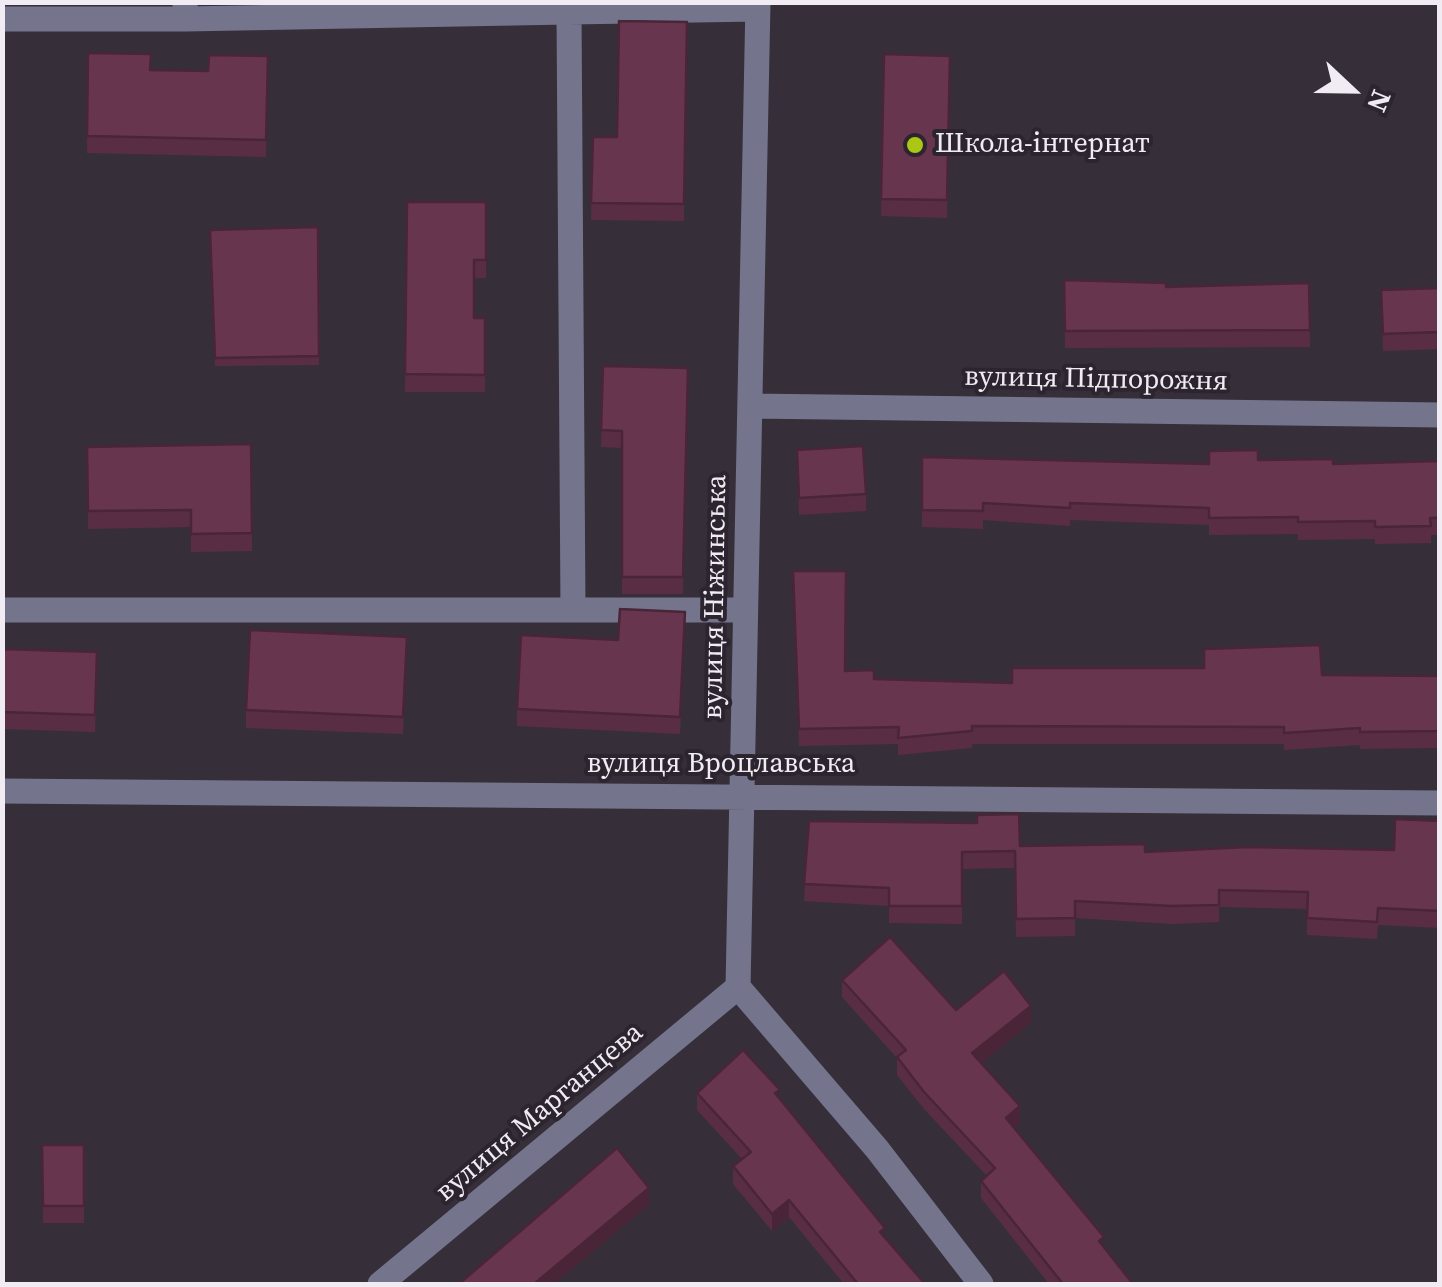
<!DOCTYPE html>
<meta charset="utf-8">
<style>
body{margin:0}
#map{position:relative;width:1442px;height:1287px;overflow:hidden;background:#362f3a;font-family:"Source Serif 4",serif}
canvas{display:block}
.frame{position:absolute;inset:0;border:5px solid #f1ecf3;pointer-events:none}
.north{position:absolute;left:1302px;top:40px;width:100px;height:100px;-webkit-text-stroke:8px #2c252f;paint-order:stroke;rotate:112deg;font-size:28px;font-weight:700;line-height:40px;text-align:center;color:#f1ecf3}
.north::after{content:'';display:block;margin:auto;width:35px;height:45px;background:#f1ecf3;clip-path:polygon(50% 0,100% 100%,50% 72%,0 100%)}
</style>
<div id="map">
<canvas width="1442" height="1287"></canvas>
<div class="frame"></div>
<div class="north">N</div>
</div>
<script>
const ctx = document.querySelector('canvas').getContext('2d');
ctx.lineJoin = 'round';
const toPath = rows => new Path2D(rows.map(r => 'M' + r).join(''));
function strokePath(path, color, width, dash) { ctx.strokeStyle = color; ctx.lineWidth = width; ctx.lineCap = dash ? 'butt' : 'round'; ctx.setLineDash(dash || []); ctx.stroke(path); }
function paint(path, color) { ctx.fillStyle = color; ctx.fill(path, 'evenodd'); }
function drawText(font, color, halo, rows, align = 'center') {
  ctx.font = font + ' "Source Serif 4",serif'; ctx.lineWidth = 8; ctx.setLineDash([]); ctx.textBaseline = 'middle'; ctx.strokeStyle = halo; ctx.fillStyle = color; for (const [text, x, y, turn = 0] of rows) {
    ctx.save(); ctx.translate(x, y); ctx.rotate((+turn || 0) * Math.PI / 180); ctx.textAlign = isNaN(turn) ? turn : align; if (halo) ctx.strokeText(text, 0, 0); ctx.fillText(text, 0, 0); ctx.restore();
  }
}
strokePath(toPath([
 [758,2,738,987,877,1149,981,1284],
 [569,12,758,9],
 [2,19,185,19,185,2],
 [185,19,569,12,573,610],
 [751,406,1440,415],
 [2,610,743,610],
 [2,791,1440,803],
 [380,1284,738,987]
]), '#74758c', 25);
paint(toPath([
 [687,22,684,221,591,220,593,137,617,137],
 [88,53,151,70,208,71,268,56,266,157,87,153],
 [884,54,950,56,947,218,881,216],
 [407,202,486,202,486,278,474,278,474,318,485,318,485,392,405,392],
 [318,227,319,365,215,366,210,230],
 [1064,280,1166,287,1309,283,1310,347,1065,348],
 [1440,288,1440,349,1383,351,1381,290],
 [603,366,688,368,683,594,622,594,622,448,601,447],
 [251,444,252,551,191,552,191,527,88,529,87,447],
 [797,450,866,494,866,511,799,515],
 [922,457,1209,464,1258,460,1333,464,1440,461,1440,535,1431,535,1431,543,1375,544,1375,539,1298,540,1298,534,1209,535,1209,525,1070,520,1070,526,983,520,983,529,922,527],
 [793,588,845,671,874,679,1012,683,1322,675,1440,676,1440,748,1360,749,1360,745,1284,750,1284,744,972,744,972,748,898,755,898,744,799,746],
 [685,629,680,734,517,726,517,709,618,640],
 [2,649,97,652,95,732,2,729],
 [407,654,403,734,246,728,246,710],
 [809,821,1020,846,1145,852,1394,850,1440,821,1440,928,1378,925,1377,939,1307,935,1307,909,1219,907,1219,922,1172,924,1075,918,1075,936,1016,937,1015,868,962,869,962,924,889,923,889,906,804,901],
 [842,980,956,1010,1031,1023,981,1063,1020,1123,1014,1128,1133,1284,1049,1284,981,1198,981,1181,987,1176,924,1109,897,1075,897,1058,842,997],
 [697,1093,780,1098,885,1238,925,1284,844,1284,789,1217,772,1231,733,1184,733,1166,742,1159,697,1110],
 [42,1145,84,1145,84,1223,43,1223]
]), '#592e44');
paint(toPath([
 [1031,1006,1031,1023,972,1071,972,1053],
 [1020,1106,1020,1123,1006,1135,1006,1118],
 [649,1188,649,1205,554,1284,534,1284],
 [789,1200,789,1217,772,1231,772,1214]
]), '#492537');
const building = toPath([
 [619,21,687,22,684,204,591,203,593,137,617,137,619,21],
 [88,53,151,54,150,70,208,71,209,55,268,56,266,140,87,136,88,53],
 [884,54,950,56,947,200,881,199,884,54],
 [407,202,486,202,486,260,474,260,474,318,485,318,485,375,405,374,407,202],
 [318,227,319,356,215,358,210,230,318,227],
 [1064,280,1166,283,1166,287,1309,283,1310,330,1065,331,1064,280],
 [1440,288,1440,332,1383,334,1381,290,1440,288],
 [603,366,688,368,683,577,622,577,622,431,601,430,603,366],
 [251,444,252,533,191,534,191,510,88,511,87,447,251,444],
 [863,446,866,494,799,498,797,450,863,446],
 [1258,450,1258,460,1333,459,1333,464,1440,461,1440,518,1430,518,1431,526,1375,527,1375,521,1298,522,1298,517,1209,518,1209,508,1070,503,1070,508,983,503,983,511,922,510,922,457,1209,464,1209,451,1258,450],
 [793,571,846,571,845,671,874,670,874,679,1012,683,1012,668,1204,668,1204,649,1320,645,1322,675,1440,676,1440,731,1360,732,1360,728,1284,733,1284,727,972,726,972,731,898,738,899,727,799,729,793,571],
 [620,609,685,612,680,717,517,709,521,635,618,640,620,609],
 [250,630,407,637,403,717,246,710,250,630],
 [2,649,97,652,95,715,2,712,2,649],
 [1019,814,1020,846,1145,844,1145,852,1248,847,1394,850,1395,819,1440,821,1440,911,1378,908,1377,922,1307,918,1308,892,1219,890,1219,905,1172,906,1075,901,1075,918,1016,919,1015,851,962,852,962,906,889,906,889,888,804,884,809,821,977,823,977,815,1019,814],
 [890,937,956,1010,1004,971,1031,1006,972,1053,1020,1106,1006,1118,1104,1237,1099,1241,1133,1284,1063,1284,981,1181,995,1168,924,1092,897,1057,906,1050,842,980,890,937],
 [743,1050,780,1090,775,1093,885,1228,880,1232,925,1284,858,1284,789,1200,772,1214,733,1166,751,1152,697,1093,743,1050],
 [42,1145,84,1145,84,1206,43,1206,42,1145],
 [617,1148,649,1188,534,1284,459,1284,617,1148]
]);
paint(building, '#68354f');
strokePath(building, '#492537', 2.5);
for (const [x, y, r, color] of [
 [915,145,10,"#abc614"]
]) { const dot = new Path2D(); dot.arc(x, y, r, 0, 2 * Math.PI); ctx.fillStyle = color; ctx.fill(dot); strokePath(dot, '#2c252f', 4); }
drawText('28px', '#f1ecf3', '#2c252f', [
 ["Школа-інтернат",935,145]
], 'left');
drawText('28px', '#f1ecf3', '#2c252f', [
 ["вулиця Підпорожня",1096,380,1],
 ["вулиця Ніжинська",716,597,-89],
 ["вулиця Вроцлавська",721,765],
 ["вулиця Марганцева",540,1113,-40]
]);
</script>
